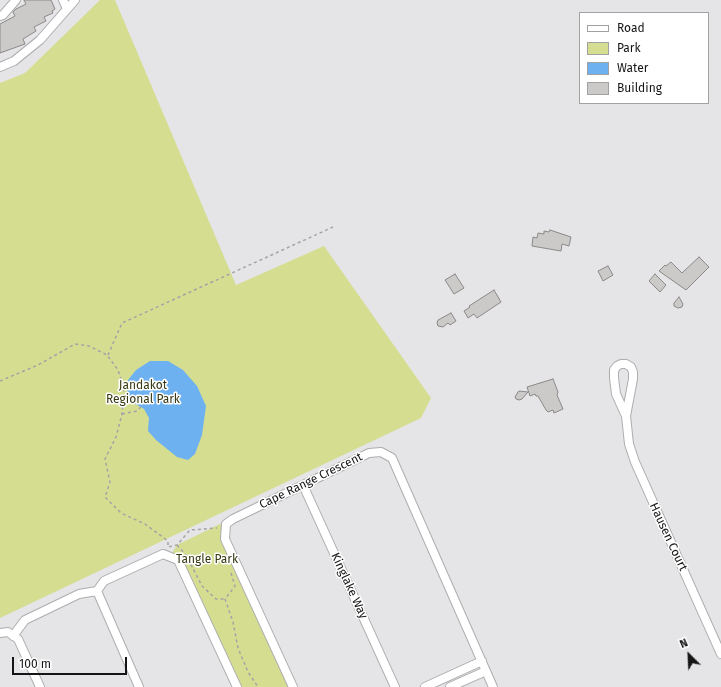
<!DOCTYPE html>
<style>
body{margin:0}
#map{position:relative;width:721px;height:687px;overflow:hidden;background:#e5e5e7;font-family:"Fira Sans",sans-serif}
canvas{display:block}
.legend{position:absolute;left:579px;top:12px;width:130px;height:92px;box-sizing:border-box;background:#fff;border:1px solid #a1a1a2;margin:0;padding:5px 7px;list-style:none;font-size:12px;color:#151516}
.legend li{display:flex;align-items:center;gap:8px;height:20px}
.legend b{width:20px;border:1px solid #a1a1a2}
.north{position:absolute;left:669px;top:635px;width:40px;height:40px;-webkit-text-stroke:3px #fff;paint-order:stroke;rotate:336deg;font-size:11px;font-weight:700;line-height:16px;text-align:center;color:#151516}
.north::after{content:'';display:block;margin:auto;width:14px;height:18px;background:#151516;clip-path:polygon(50% 0,100% 100%,50% 72%,0 100%)}
.scale{position:absolute;left:12px;top:657px;width:115px;height:18px;box-sizing:border-box;border:2px solid #151516;border-top:0;padding-left:5px;font-size:12px;line-height:14px;white-space:nowrap;color:#151516;-webkit-text-stroke:3px #fff;paint-order:stroke}
</style>
<div id="map">
<canvas width="721" height="687"></canvas>
<ul class="legend">
<li><b style="height:5px;background:#fff"></b>Road</li>
<li><b style="height:11px;background:#d5dd91"></b>Park</li>
<li><b style="height:11px;background:#6eb1f1"></b>Water</li>
<li><b style="height:11px;background:#cccac9"></b>Building</li>
</ul>
<div class="north">N</div>
<div class="scale">100 m</div>
</div>
<script>
const ctx = document.querySelector('canvas').getContext('2d');
ctx.lineJoin = 'round';
function paint(path, color) { ctx.fillStyle = color; ctx.fill(path, 'evenodd'); }
const toPath = rows => new Path2D(rows.map(r => 'M' + r).join(''));
function strokePath(path, color, width, dash) { ctx.strokeStyle = color; ctx.lineWidth = width; ctx.lineCap = dash ? 'butt' : 'round'; ctx.setLineDash(dash || []); ctx.stroke(path); }
function drawText(font, color, halo, rows, align = 'center') {
  ctx.font = font + ' "Fira Sans",sans-serif'; ctx.lineWidth = 3; ctx.setLineDash([]); ctx.textBaseline = 'middle'; ctx.strokeStyle = halo; ctx.fillStyle = color; for (const [text, x, y, turn = 0] of rows) {
    ctx.save(); ctx.translate(x, y); ctx.rotate((+turn || 0) * Math.PI / 180); ctx.textAlign = isNaN(turn) ? turn : align; if (halo) ctx.strokeText(text, 0, 0); ctx.fillText(text, 0, 0); ctx.restore();
  }
}
paint(toPath([
 [100,0,115,0,236,285,324,246,431,398,421,418,0,618,0,83,25,73],
 [224,522,223,539,291,687,240,687,180,558,172,553,177,545]
]), '#d5dd91');
paint(toPath([
 [150,361,168,361,183,370,197,386,206,406,202,435,195,454,188,460,177,457,156,440,148,431,149,418,144,409,132,402,127,391,128,380,136,370]
]), '#6eb1f1');
const building = toPath([
 [24,0,51,0,55,9,52,11,53,13,44,17,46,21,34,27,36,31,23,39,25,44,0,53,0,24,15,16,13,12,16,9,26,4,24,0],
 [550,230,571,237,569,246,562,244,561,251,532,246,533,237,537,238,538,233,544,234,544,231,549,232,550,230],
 [699,257,709,267,686,290,659,271,665,265,666,266,671,262,682,273,699,257],
 [608,266,613,275,603,281,598,271,608,266],
 [455,274,464,288,454,294,445,280,455,274],
 [655,274,666,285,660,292,649,281,655,274],
 [494,290,501,302,477,318,474,314,468,318,464,311,470,307,469,306,494,290],
 [679,297,683,304,682,307,678,308,674,306,674,303,679,297],
 [451,313,456,321,450,325,448,323,443,327,438,326,437,323,438,320,451,313],
 [553,379,558,392,557,395,563,409,554,413,553,410,548,412,546,410,538,396,536,396,535,394,530,396,527,387,553,379],
 [518,392,519,391,528,392,522,399,519,400,516,399,515,397,518,392]
]);
paint(building, '#cccac9');
strokePath(building, '#8b8988', 1);
const minor = toPath([
 [63,0,67,9],
 [0,16,3,15,16,0],
 [0,67,14,61,40,40,75,0],
 [626,416,616,394,614,378,614,370,617,366,621,364,626,364,631,367,633,372,633,379,626,416,629,444,635,462,721,654],
 [303,485,395,687],
 [0,633,8,632,18,639,40,687],
 [13,636,25,620,79,594,97,591],
 [139,687,97,591,104,581,163,554,178,560,237,687],
 [293,687,225,539,226,524,233,519,369,453,381,452,392,458,493,687],
 [425,687,482,661],
 [450,687,486,671]
]);
strokePath(minor, '#adadaf', 10);
strokePath(toPath([
 [108,355,122,323,333,227],
 [0,381,38,365,75,344,89,346,107,355,118,370,124,388,122,414,116,437,105,459,110,482,105,497,121,513,145,524,168,541,168,547,177,545,190,530,217,528],
 [122,414,137,411,140,408,143,401],
 [177,545,186,555,202,586,216,599,225,599],
 [231,573,235,586,225,599,233,622,238,648,248,672,258,687]
]), '#a3a3a5', 1.5, [3, 3]);
strokePath(minor, '#fff', 8);
drawText('12px', '#363912', '#fff', [
 ["Jandakot",143,386],
 ["Regional Park",143,400],
 ["Tangle Park",207,560]
]);
drawText('12px', '#151516', '#fff', [
 ["Cape Range Crescent",311,481,-26],
 ["Hausen Court",668,537,65],
 ["Kinglake Way",349,586,65]
]);
</script>
